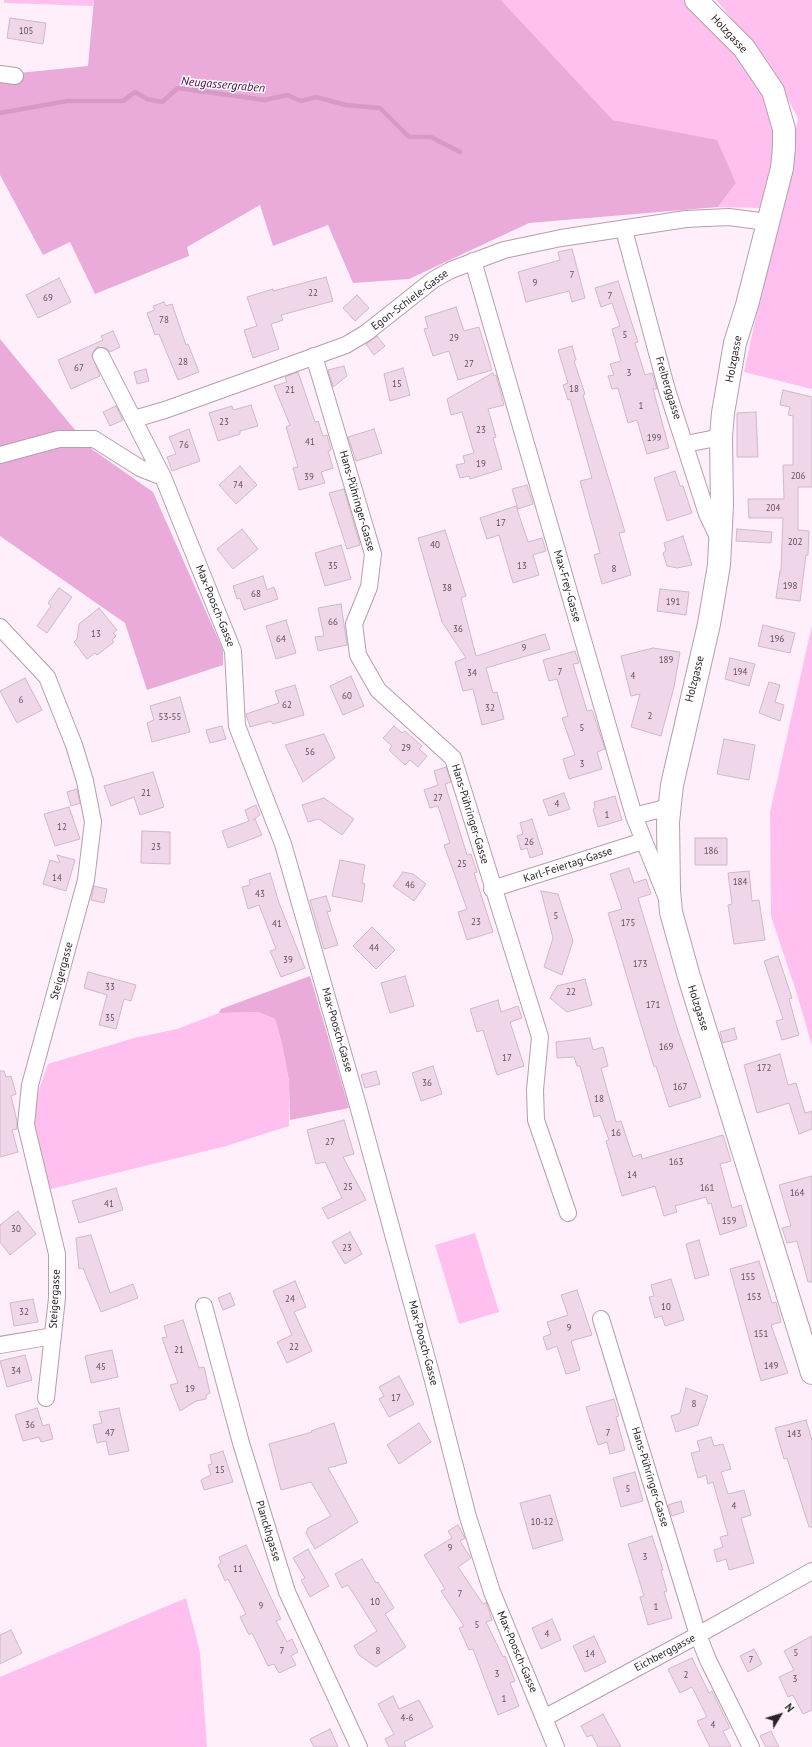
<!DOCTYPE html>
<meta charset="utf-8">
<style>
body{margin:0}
#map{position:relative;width:812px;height:1747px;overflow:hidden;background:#ffeffa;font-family:"PT Sans",sans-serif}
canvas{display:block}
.north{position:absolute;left:760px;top:1695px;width:40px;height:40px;-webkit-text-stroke:3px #fff;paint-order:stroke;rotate:52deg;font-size:11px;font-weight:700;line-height:16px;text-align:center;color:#2c2229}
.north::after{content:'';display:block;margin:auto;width:14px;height:18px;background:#2c2229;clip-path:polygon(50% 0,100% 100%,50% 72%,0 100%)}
</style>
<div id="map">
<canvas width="812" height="1747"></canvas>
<div class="north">N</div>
</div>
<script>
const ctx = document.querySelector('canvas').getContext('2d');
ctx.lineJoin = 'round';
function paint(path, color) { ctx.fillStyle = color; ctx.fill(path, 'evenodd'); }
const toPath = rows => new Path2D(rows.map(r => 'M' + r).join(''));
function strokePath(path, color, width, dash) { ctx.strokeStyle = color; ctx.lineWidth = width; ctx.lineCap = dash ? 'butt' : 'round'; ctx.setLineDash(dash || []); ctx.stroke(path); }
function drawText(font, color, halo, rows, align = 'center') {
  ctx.font = font + ' "PT Sans",sans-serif'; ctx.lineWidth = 3; ctx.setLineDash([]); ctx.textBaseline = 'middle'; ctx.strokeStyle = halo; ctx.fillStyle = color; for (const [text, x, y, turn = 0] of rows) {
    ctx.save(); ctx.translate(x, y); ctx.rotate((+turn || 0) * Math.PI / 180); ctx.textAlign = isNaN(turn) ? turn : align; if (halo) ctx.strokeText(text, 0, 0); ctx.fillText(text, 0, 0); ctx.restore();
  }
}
paint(toPath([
 [4,0,94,0,93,6,4,3],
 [501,0,683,0,733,50,767,95,776,128,776,159,764,208,718,207,736,183,717,141,613,120],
 [716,0,812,0,812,389,744,372,779,212,787,181,798,118,768,62],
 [812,625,812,1046,796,991,771,916,770,812],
 [258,1012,275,1019,282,1044,289,1082,289,1126,226,1146,47,1190,36,1142,34,1119,37,1095,48,1064,134,1038,177,1029,219,1013],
 [475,1233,499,1312,459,1324,435,1245],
 [186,1598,200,1652,207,1747,0,1747,0,1677]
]), '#ffc0ef');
paint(toPath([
 [94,0,501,0,613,120,717,140,736,183,718,207,529,223,409,279,353,283,328,225,273,246,260,205,187,247,189,256,95,294,70,242,43,255,0,175,0,75,88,66],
 [0,339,70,424,93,450,153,492,223,650,223,665,147,690,125,623,0,536],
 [310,976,349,1108,290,1120,289,1081,282,1044,275,1019,258,1012,219,1013,221,1009]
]), '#eaaada');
strokePath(toPath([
 [0,113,67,101,123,101,135,92,147,99,162,102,178,88,265,100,287,95,301,101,316,97,346,105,380,108,409,137,431,137,460,152]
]), '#d799c7', 4.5);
const building = toPath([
 [10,18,46,23,43,44,7,38,10,18],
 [572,249,585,298,572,302,569,291,526,302,518,272,560,260,558,252,572,249],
 [326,277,333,301,281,315,283,320,271,324,279,349,253,358,244,330,257,326,247,297,273,289,273,291,326,277],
 [59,278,71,302,38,318,26,295,59,278],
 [618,281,638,342,635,343,645,375,652,373,657,389,653,389,669,448,647,454,637,420,628,423,618,388,612,389,608,376,614,375,610,364,621,361,612,329,620,326,612,303,601,307,595,288,618,281],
 [357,295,369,308,355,321,343,308,357,295],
 [164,302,166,306,172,304,186,345,188,344,199,372,178,380,159,334,155,335,147,313,155,310,153,306,164,302],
 [456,307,464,331,479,327,492,370,458,380,449,351,433,356,424,329,428,328,425,317,456,307],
 [113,331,120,347,110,352,106,348,97,347,92,355,100,376,71,389,58,360,103,340,101,336,113,331],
 [377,336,385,346,374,355,366,344,377,336],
 [572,346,576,360,574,361,585,394,583,395,625,532,619,533,631,575,602,584,594,555,600,553,580,481,592,478,570,399,568,400,563,385,568,383,558,350,572,346],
 [344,366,347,376,333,387,328,370,344,366],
 [403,368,410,395,390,401,384,374,403,368],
 [146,369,149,381,137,384,134,372,146,369],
 [298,372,315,422,318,421,323,436,327,435,331,450,328,451,333,468,321,472,325,483,299,490,293,468,298,467,286,427,290,425,274,386,287,382,285,377,298,372],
 [493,373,494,376,496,375,504,405,488,409,496,437,493,438,502,469,470,479,469,476,460,478,456,465,465,463,463,456,474,453,462,412,451,415,447,399,493,373],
 [783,390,812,397,812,487,798,487,798,530,809,531,808,555,806,555,800,601,776,598,780,571,781,571,783,518,749,518,748,499,784,499,783,465,793,465,793,416,788,415,790,407,780,405,783,390],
 [251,405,258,426,240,431,240,434,218,441,209,413,232,406,233,410,251,405],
 [116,406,123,420,110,426,103,412,116,406],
 [756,412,758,457,737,457,737,413,756,412],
 [189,429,200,461,172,471,167,457,176,454,169,437,189,429],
 [374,429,382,453,356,461,348,437,374,429],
 [240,466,257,485,236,504,219,485,240,466],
 [675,471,680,486,683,486,692,513,667,521,654,478,675,471],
 [527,485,533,504,518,509,512,489,527,485],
 [344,489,360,545,347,549,329,493,344,489],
 [516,506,528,542,542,538,546,551,533,555,539,575,513,583,499,535,487,539,480,518,516,506],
 [242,529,258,549,233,569,217,549,242,529],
 [737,529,772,532,771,543,736,541,737,529],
 [445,530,466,596,461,598,476,656,545,634,550,649,486,668,493,693,497,692,504,719,482,725,473,689,463,691,455,662,466,658,442,622,418,538,445,530],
 [683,536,692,565,677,568,667,566,663,553,666,551,664,543,683,536],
 [341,545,351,579,325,586,315,553,341,545],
 [263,576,267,590,274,587,278,599,244,610,240,598,237,599,233,586,263,576],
 [59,588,72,597,47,633,37,626,51,606,48,603,59,588],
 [660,589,689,592,686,615,657,611,660,589],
 [341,604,347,645,318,651,315,637,324,636,318,608,341,604],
 [99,608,117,630,113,633,116,636,112,640,114,642,97,655,95,653,87,659,74,642,77,639,79,624,99,608],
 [286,620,296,653,276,659,266,626,286,620],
 [763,625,795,633,790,653,758,646,763,625],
 [653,648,680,652,674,687,661,736,631,727,640,694,631,696,621,656,653,648],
 [575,651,579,663,573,664,587,711,592,710,605,749,597,752,602,769,569,779,563,759,575,755,562,718,568,716,557,679,549,681,543,660,575,651],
 [730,658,755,664,749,686,725,679,730,658],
 [351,676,364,706,343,715,330,686,351,676],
 [25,678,42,710,17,723,0,691,25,678],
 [769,682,780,685,775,702,784,705,780,721,759,713,769,682],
 [295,685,304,715,273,724,271,721,250,727,246,714,279,703,275,691,295,685],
 [180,697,190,732,152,742,147,723,154,720,150,706,180,697],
 [222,726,226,739,210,743,206,730,222,726],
 [394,726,402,733,405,731,422,746,419,749,427,756,418,767,410,760,405,765,389,750,392,746,383,738,394,726],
 [324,734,335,758,303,782,285,745,324,734],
 [724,739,755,745,749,780,717,774,724,739],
 [446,767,451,782,445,784,467,855,471,854,477,872,474,873,493,932,467,940,458,912,467,909,444,845,450,843,438,806,430,808,424,790,438,785,434,771,446,767],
 [153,772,164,807,140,815,134,797,111,806,104,786,153,772],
 [77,789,80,803,71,806,67,792,77,789],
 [564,793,570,809,549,816,543,800,564,793],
 [615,796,622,820,598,827,593,809,595,808,594,802,615,796],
 [324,798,354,819,342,835,319,819,308,822,302,805,324,798],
 [256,805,260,815,253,820,255,819,262,835,228,848,222,831,249,821,245,810,256,805],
 [69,807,80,839,55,846,44,814,69,807],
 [532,819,543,854,530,858,527,848,521,850,517,836,523,834,520,823,532,819],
 [142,831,170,832,170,864,141,863,142,831],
 [695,838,727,838,727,865,695,865,695,838],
 [57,855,75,860,66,891,43,884,50,860,60,863,57,855],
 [340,860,365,865,362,883,365,884,362,902,332,896,340,860],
 [629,868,634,883,646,879,651,894,638,898,677,1028,701,1097,669,1107,656,1066,654,1067,641,1024,608,913,622,909,610,874,629,868],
 [749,871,752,901,759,900,765,940,734,944,728,905,732,904,728,873,749,871],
 [403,872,413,874,426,884,414,901,393,886,403,872],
 [270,873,279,903,305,968,281,977,270,951,276,949,259,905,248,909,242,887,250,885,249,880,270,873],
 [94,886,107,889,104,903,91,900,94,886],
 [541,891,558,894,573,941,562,975,544,967,553,938,541,891],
 [326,896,331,911,327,912,338,945,324,949,310,900,326,896],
 [372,927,395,950,376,969,353,946,372,927],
 [778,956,792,998,789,999,799,1035,782,1040,776,1021,783,1019,764,961,778,956],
 [88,972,136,985,131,1001,124,999,116,1029,99,1025,107,995,84,988,88,972],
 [405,976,414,1006,390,1013,381,983,405,976],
 [585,979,592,1005,567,1012,550,998,557,986,585,979],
 [498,1000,501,1012,518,1006,522,1018,510,1022,524,1066,497,1075,483,1030,477,1032,470,1009,498,1000],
 [734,1028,737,1039,723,1043,720,1032,734,1028],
 [590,1038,593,1050,603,1047,608,1066,601,1068,616,1122,621,1121,633,1157,641,1154,642,1159,723,1135,731,1161,720,1164,732,1208,741,1205,747,1226,720,1235,711,1203,708,1204,706,1197,675,1206,677,1212,664,1216,655,1186,622,1196,606,1141,609,1140,600,1115,594,1117,580,1066,577,1066,574,1057,557,1058,556,1042,590,1038],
 [780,1054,788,1085,796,1083,805,1113,812,1111,812,1129,799,1134,789,1103,757,1113,744,1065,780,1054],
 [433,1066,442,1094,421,1101,412,1073,433,1066],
 [0,1071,4,1071,6,1077,11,1076,16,1094,11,1096,17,1121,17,1129,12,1130,18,1152,0,1157,0,1071],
 [376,1071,380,1084,365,1088,361,1075,376,1071],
 [344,1120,354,1154,343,1157,366,1200,328,1219,322,1208,342,1198,325,1162,316,1164,307,1130,344,1120],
 [812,1176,812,1282,808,1282,797,1241,787,1243,782,1228,791,1226,779,1185,812,1176],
 [116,1188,123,1210,79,1223,72,1201,116,1188],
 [18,1211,36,1234,10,1255,0,1242,0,1225,18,1211],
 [350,1232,362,1254,345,1264,332,1242,350,1232],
 [91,1235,110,1293,133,1284,138,1298,101,1312,83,1268,79,1269,76,1238,91,1235],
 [699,1240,709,1275,695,1279,686,1244,699,1240],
 [759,1261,772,1303,776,1302,781,1322,771,1325,788,1373,761,1381,730,1269,759,1261],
 [671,1279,684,1320,665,1326,662,1316,655,1318,649,1297,654,1296,651,1285,671,1279],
 [295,1281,306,1307,294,1312,312,1351,287,1363,277,1342,292,1335,273,1291,295,1281],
 [577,1290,592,1335,571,1341,580,1370,566,1374,557,1346,547,1350,543,1337,551,1334,547,1322,568,1315,561,1295,577,1290],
 [230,1293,235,1305,223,1310,218,1298,230,1293],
 [33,1299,38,1322,14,1326,10,1303,33,1299],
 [183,1320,199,1368,204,1367,210,1393,206,1395,206,1399,196,1401,180,1411,170,1385,178,1383,162,1338,167,1337,164,1326,183,1320],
 [112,1350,118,1377,91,1383,85,1356,112,1350],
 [25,1355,32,1380,7,1387,0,1361,25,1355],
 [399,1376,414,1404,389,1417,379,1399,384,1396,379,1387,399,1376],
 [686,1388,708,1396,698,1425,676,1432,671,1416,680,1413,686,1388],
 [614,1399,619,1416,616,1417,625,1450,610,1454,607,1442,598,1445,586,1407,614,1399],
 [37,1408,43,1426,49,1424,53,1439,41,1442,39,1437,23,1441,15,1415,37,1408],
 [119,1408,129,1451,109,1455,106,1441,97,1443,93,1425,102,1423,99,1412,119,1408],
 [806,1420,812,1440,812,1527,809,1527,787,1458,784,1459,775,1428,806,1420],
 [334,1423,347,1463,328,1468,358,1522,315,1549,306,1533,308,1528,331,1516,311,1482,281,1490,269,1444,312,1432,311,1431,334,1423],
 [419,1423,431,1442,399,1464,387,1445,419,1423],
 [711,1437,714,1446,723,1444,731,1469,721,1472,728,1494,744,1490,751,1515,741,1518,754,1563,729,1570,726,1559,717,1562,714,1550,723,1547,720,1537,728,1535,713,1482,708,1484,706,1475,698,1478,691,1453,700,1451,697,1441,711,1437],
 [223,1451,233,1482,204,1490,201,1480,211,1475,208,1465,212,1464,210,1455,223,1451],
 [635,1472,643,1501,621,1507,613,1478,635,1472],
 [550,1495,563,1540,533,1549,520,1503,550,1495],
 [681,1501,684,1512,672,1516,668,1505,681,1501],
 [458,1525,465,1538,460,1541,471,1558,458,1567,483,1604,486,1602,492,1620,486,1622,503,1657,505,1656,515,1681,510,1683,519,1706,498,1715,473,1649,469,1650,459,1628,464,1626,441,1591,445,1589,424,1555,452,1538,448,1531,458,1525],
 [652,1536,663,1570,661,1570,667,1591,664,1592,672,1618,648,1625,640,1597,644,1596,628,1544,652,1536],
 [246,1545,281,1619,276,1621,287,1642,292,1639,298,1652,291,1656,296,1665,279,1673,274,1664,268,1666,252,1633,249,1635,240,1617,246,1614,228,1579,225,1581,218,1565,221,1563,219,1557,246,1545],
 [308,1549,329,1586,310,1597,301,1580,305,1578,293,1558,308,1549],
 [362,1559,376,1583,378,1582,394,1608,385,1614,406,1647,376,1667,359,1655,354,1646,377,1631,348,1585,342,1588,335,1574,362,1559],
 [552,1619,561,1640,541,1649,532,1628,552,1619],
 [11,1630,22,1653,0,1664,0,1635,11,1630],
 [594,1636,606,1662,585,1672,573,1646,594,1636],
 [812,1636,812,1710,803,1714,793,1695,788,1697,779,1677,794,1670,784,1651,812,1636],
 [754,1649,762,1664,748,1672,740,1656,754,1649],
 [692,1658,709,1693,712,1691,730,1728,723,1731,731,1747,710,1747,697,1721,707,1717,692,1687,680,1693,668,1669,692,1658],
 [393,1696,399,1709,419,1700,433,1727,404,1742,406,1747,389,1747,385,1739,394,1734,378,1704,393,1696],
 [603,1714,621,1747,598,1747,592,1735,587,1737,581,1726,603,1714],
 [330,1729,338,1747,314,1747,310,1739,330,1729],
 [771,1731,779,1747,766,1747,760,1736,771,1731]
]);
paint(building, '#efd6e8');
strokePath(building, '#d0b8c9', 1);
const street = toPath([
 [0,74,15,76],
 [624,230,667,390,707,514,719,539],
 [473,261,634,816,666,896],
 [101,356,163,477,233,651,237,726,283,844,357,1102,432,1377,468,1517,492,1592,544,1718],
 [314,356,373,554,369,587,354,624,358,655,378,690,453,758,540,1037,535,1090,536,1120,568,1213],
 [134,419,165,410,346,345,366,333,433,280,451,270,504,250,561,238,686,219,729,217,767,222],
 [686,444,721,437],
 [0,455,59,439,94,439,140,468,163,477],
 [0,627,47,677,74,745,85,781,93,822,86,880,30,1085,26,1125,57,1254,57,1298,46,1398],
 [634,816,669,807],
 [492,889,643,841],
 [204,1306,241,1443,287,1592,359,1747],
 [601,1319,698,1635,708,1660,751,1747],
 [0,1345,53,1336],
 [556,1747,544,1718,698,1635,812,1571]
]);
const secondary = toPath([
 [696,0,744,48,773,91,784,129,784,147,782,168,747,305,735,343,723,413,721,437,722,505,719,565,709,624,672,785,668,822,669,890,671,912,689,977,812,1373]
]);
strokePath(street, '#b59eaf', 18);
strokePath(secondary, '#b59eaf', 24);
strokePath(street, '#fff', 16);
strokePath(secondary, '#fff', 22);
drawText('9px', '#5d4f59', null, [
 ["105",26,31],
 ["7",572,275],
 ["9",535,283],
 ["22",313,293],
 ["7",610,296],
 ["69",48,298],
 ["78",164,320],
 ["5",625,335],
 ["29",454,338],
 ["28",183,362],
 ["27",469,364],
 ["67",79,368],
 ["3",629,373],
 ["15",397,384],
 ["18",574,389],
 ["21",290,390],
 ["1",641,406],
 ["23",224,422],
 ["23",481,430],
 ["199",654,438],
 ["41",310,442],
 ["76",184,445],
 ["19",481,464],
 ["206",798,476],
 ["39",309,477],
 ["74",238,485],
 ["204",773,508],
 ["17",501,523],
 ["202",795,542],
 ["40",435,545],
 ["35",333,566],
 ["13",522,566],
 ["8",614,569],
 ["198",790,586],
 ["38",447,588],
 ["68",256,594],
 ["191",673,602],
 ["66",333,622],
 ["36",458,629],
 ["13",96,634],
 ["64",281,639],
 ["196",777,639],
 ["9",524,648],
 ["189",666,660],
 ["7",560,672],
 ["194",740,672],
 ["34",472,673],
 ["4",633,676],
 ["60",347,696],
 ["6",21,700],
 ["62",287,705],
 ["32",490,708],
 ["2",650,716],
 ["53-55",170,717],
 ["5",582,728],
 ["29",406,748],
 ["56",310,752],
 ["3",582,764],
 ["21",146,793],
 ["27",438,798],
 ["4",557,804],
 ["1",607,815],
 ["12",62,827],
 ["26",529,842],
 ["23",156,847],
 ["186",711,851],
 ["25",462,864],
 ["14",57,878],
 ["184",740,882],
 ["46",410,885],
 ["43",260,894],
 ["5",556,916],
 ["23",476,922],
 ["175",628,923],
 ["41",277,924],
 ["44",374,948],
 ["39",288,960],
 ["173",640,964],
 ["33",110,987],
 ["22",571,992],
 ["171",653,1005],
 ["35",110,1018],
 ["169",666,1047],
 ["17",507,1058],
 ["172",764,1068],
 ["36",427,1083],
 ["167",680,1087],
 ["18",599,1099],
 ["16",616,1133],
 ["27",330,1142],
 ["163",676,1162],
 ["14",632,1175],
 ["25",348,1187],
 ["161",707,1188],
 ["164",797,1193],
 ["41",109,1204],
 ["159",729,1221],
 ["30",16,1229],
 ["23",347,1248],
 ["155",748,1277],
 ["153",754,1297],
 ["24",290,1299],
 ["10",666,1307],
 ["32",24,1312],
 ["9",569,1328],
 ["151",761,1334],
 ["22",294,1347],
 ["21",179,1350],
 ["149",771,1366],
 ["45",101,1367],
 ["34",16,1371],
 ["19",190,1389],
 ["17",396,1398],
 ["8",694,1404],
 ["36",30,1425],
 ["47",110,1433],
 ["7",608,1433],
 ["143",794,1434],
 ["15",220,1470],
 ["5",628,1489],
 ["4",734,1506],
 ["10-12",542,1522],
 ["9",450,1548],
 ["3",645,1557],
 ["11",238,1569],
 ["7",460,1594],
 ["10",375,1602],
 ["9",261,1606],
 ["1",656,1607],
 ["5",477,1625],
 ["4",547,1634],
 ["7",282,1651],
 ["8",378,1651],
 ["5",796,1653],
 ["14",590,1654],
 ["7",751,1660],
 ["3",497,1674],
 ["2",686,1675],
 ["3",795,1679],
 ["1",504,1699],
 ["4-6",407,1718],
 ["4",713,1725]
]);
drawText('11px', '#2c2229', '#fff', [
 ["Holzgasse",729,34,47],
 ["Egon-Schiele-Gasse",410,300,-37],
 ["Holzgasse",734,359,-79],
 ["Freiberggasse",668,388,73],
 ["Hans-Pühringer-Gasse",357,501,74],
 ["Max-Frey-Gasse",567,586,74],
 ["Max-Poosch-Gasse",215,606,68],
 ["Holzgasse",695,679,-76],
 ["Hans-Pühringer-Gasse",470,814,73],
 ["Karl-Feiertag-Gasse",568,865,-18],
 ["Steigergasse",62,971,-75],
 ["Holzgasse",698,1008,72],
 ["Max-Poosch-Gasse",337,1030,74],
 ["Steigergasse",55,1299,-87],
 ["Max-Poosch-Gasse",423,1343,75],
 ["Hans-Pühringer-Gasse",650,1477,73],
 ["Planckhgasse",268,1531,73],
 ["Max-Poosch-Gasse",517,1652,67],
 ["Eichberggasse",665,1653,-28]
]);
drawText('italic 12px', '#4e0243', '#fff', [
 ["Neugassergraben",223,85,5]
]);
</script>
